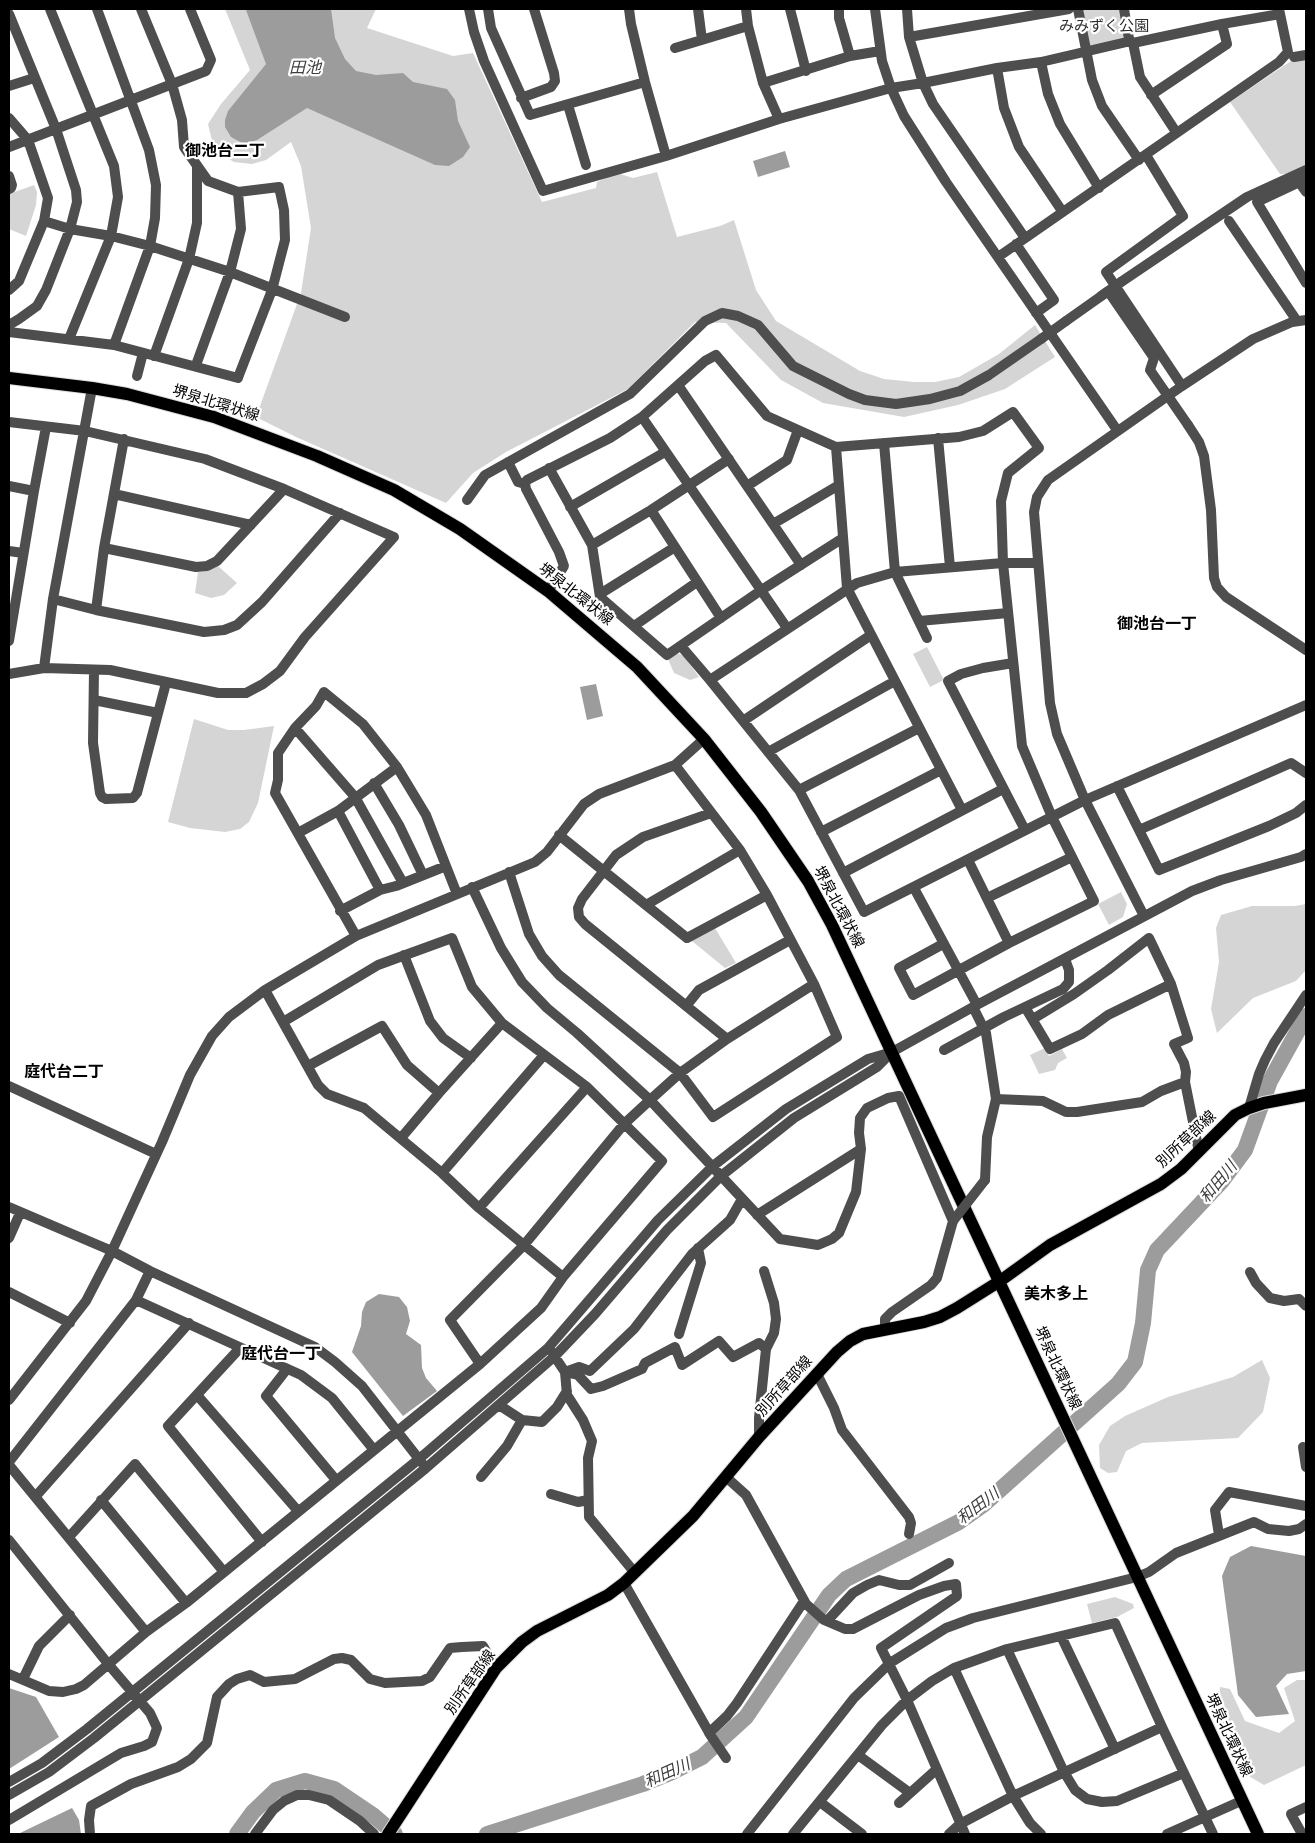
<!DOCTYPE html>
<meta charset="utf-8">
<style>
body{margin:0}
#map{position:relative;width:1315px;height:1843px;overflow:hidden;background:#fff;font-family:Ubuntu,sans-serif}
canvas{display:block}
.frame{position:absolute;inset:0;border:10px solid #000;pointer-events:none}
</style>
<div id="map">
<canvas width="1315" height="1843"></canvas>
<div class="frame"></div>
</div>
<script>
const ctx = document.querySelector('canvas').getContext('2d');
ctx.lineJoin = 'round';
function paint(path, color) { ctx.fillStyle = color; ctx.fill(path, 'evenodd'); }
const toPath = rows => new Path2D(rows.map(r => 'M' + r).join(''));
function strokePath(path, color, width, dash) { ctx.strokeStyle = color; ctx.lineWidth = width; ctx.lineCap = dash ? 'butt' : 'round'; ctx.setLineDash(dash || []); ctx.stroke(path); }
function drawText(font, color, halo, rows, align = 'center') {
  ctx.font = font + ' Ubuntu,"Noto Sans JP",sans-serif'; ctx.lineWidth = 4.5; ctx.setLineDash([]); ctx.textBaseline = 'middle'; ctx.strokeStyle = halo; ctx.fillStyle = color; for (const [text, x, y, turn = 0] of rows) {
    ctx.save(); ctx.translate(x, y); ctx.rotate((+turn || 0) * Math.PI / 180); ctx.textAlign = isNaN(turn) ? turn : align; if (halo) ctx.strokeText(text, 0, 0); ctx.fillText(text, 0, 0); ctx.restore();
  }
}
paint(toPath([
 [225,9,376,9,367,28,453,56,473,53,542,202,596,188,597,182,617,173,633,178,657,172,677,237,720,226,734,220,756,290,776,321,860,371,884,379,914,382,935,382,959,377,999,354,1035,325,1055,357,1005,389,958,405,904,417,823,403,781,380,726,323,695,322,628,389,506,452,473,473,446,503,296,437,256,417,301,293,311,228,301,166,291,142,266,160,252,164,234,162,222,155,213,145,208,124,221,104,250,70],
 [1082,9,1124,9,1129,39,1089,46],
 [1306,58,1306,173,1280,174,1230,102,1291,61],
 [34,185,37,192,36,205,26,236,9,229,9,194],
 [218,566,237,583,224,595,211,598,195,593,198,572,207,571],
 [927,647,944,680,930,687,913,654],
 [676,654,680,654,684,656,699,677,690,680,674,673,668,659],
 [194,719,228,730,244,730,274,726,258,803,249,822,240,829,225,832,190,828,168,822],
 [1121,892,1127,904,1123,917,1109,925,1098,904],
 [1306,904,1306,970,1296,981,1253,998,1217,1033,1211,1009,1219,962,1216,928,1221,915,1252,906,1295,906],
 [715,928,736,963,725,968,692,941],
 [1045,1048,1049,1056,1062,1049,1067,1058,1058,1063,1055,1070,1039,1074,1030,1055],
 [1262,1360,1270,1378,1263,1412,1238,1438,1142,1443,1126,1451,1117,1472,1108,1473,1100,1468,1099,1445,1110,1426,1125,1416,1168,1397,1233,1377],
 [1115,1597,1133,1604,1134,1608,1117,1617,1092,1623,1087,1604],
 [1297,1680,1306,1680,1306,1765,1264,1785,1247,1775,1219,1719,1220,1687,1230,1689,1245,1721,1279,1733,1295,1721,1284,1688]
]), '#d5d5d5');
paint(toPath([
 [250,9,331,9,335,38,345,59,356,71,376,75,403,73,413,82,447,89,455,100,458,121,470,147,463,157,449,166,435,165,307,108,257,140,244,144,231,137,225,127,225,120,228,111,266,64,246,10],
 [785,151,790,167,758,177,753,161],
 [596,684,603,716,587,720,580,687],
 [379,1294,399,1297,407,1307,410,1321,406,1334,421,1345,422,1368,426,1378,437,1391,403,1416,352,1352,361,1326,362,1312,366,1302],
 [1251,1546,1306,1556,1306,1671,1287,1674,1276,1686,1289,1714,1256,1717,1238,1695,1222,1576,1230,1557],
 [9,1688,36,1697,59,1737,9,1769],
 [72,1808,79,1820,81,1834,18,1834]
]), '#9c9c9c');
strokePath(toPath([
 [237,1834,253,1812,276,1790,305,1781,334,1789,374,1816,395,1834],
 [487,1834,643,1784,672,1772,702,1757,746,1717,829,1595,846,1579,959,1522,983,1505,1118,1384,1135,1362,1143,1323,1148,1270,1157,1250,1222,1181,1245,1150,1270,1081,1306,1016]
]), '#9c9c9c', 16);
const major = toPath([
 [9,378,92,388,127,394,214,417,317,456,394,490,460,529,548,591,637,667,704,739,761,812,808,881,832,925,1258,1834],
 [388,1834,496,1668,522,1642,537,1631,608,1595,624,1583,693,1516,759,1437,837,1352,850,1341,863,1334,924,1322,940,1317,957,1308,1000,1281,1050,1245,1161,1184,1181,1169,1235,1115,1249,1108,1264,1103,1306,1095]
]);
strokePath(major, '#dbdbdb', 14);
strokePath(toPath([
 [50,9,114,166,118,197,111,236,69,339],
 [97,9,149,150,156,185,155,218,150,246,114,345],
 [469,9,474,32,484,61,543,191,666,156,779,119,891,88,923,83,997,68,1041,62,1131,41],
 [488,9,491,28,530,115,645,82],
 [629,9,631,24,645,82,666,156],
 [698,9,702,40],
 [746,9,748,26,763,83,779,119],
 [790,9,806,71],
 [839,9,839,18,850,56],
 [875,9,882,61,891,88,904,116,946,182,1117,430],
 [907,9,909,37,923,83,933,104,1025,238],
 [1078,9,1092,80,1102,106,1139,160],
 [1124,9,1129,39,1133,43,1140,77,1176,132],
 [9,14,56,129,76,190,77,202,70,229,46,290,37,306,19,319,9,325],
 [909,37,1069,9],
 [1133,43,1222,24,1280,14],
 [675,48,748,26],
 [1294,57,1306,55],
 [1041,62,1048,94,1060,124,1099,188],
 [997,68,1004,108,1019,147,1062,211],
 [763,83,850,56,880,51],
 [9,86,34,78],
 [1151,95,1227,44,1222,24],
 [521,98,551,87,555,81,554,73,534,9],
 [568,105,586,165],
 [9,118,28,140,48,198,44,221,19,281,9,290],
 [9,147,206,71,211,60,190,9],
 [1146,155,1183,216,1106,272,1182,386],
 [9,176,12,185,11,188,9,189],
 [1306,179,1257,202,1306,283],
 [1299,182,1306,192],
 [44,221,70,229,111,236,150,246,230,272,345,317],
 [1229,221,1297,321],
 [1016,244,1054,300,1036,313],
 [998,257,1279,62,1288,52,1279,9],
 [1121,282,1247,197,1306,170],
 [1066,321,1107,292],
 [9,332,114,345,238,378,239,375,272,290,285,240,284,210,279,187,238,192,208,181,184,147,182,120,172,84,141,9],
 [154,356,189,259,197,223,197,166],
 [196,365,230,272,241,229,238,192],
 [137,376,143,353],
 [678,385,801,565],
 [642,417,787,628],
 [9,422,85,431,205,459,284,489,394,537,305,637,280,671,263,684,246,693,218,693,110,670,44,668,9,674],
 [1188,425,1199,442,1204,456,1211,510,1214,578,1217,587,1226,597,1306,650],
 [938,438,950,567],
 [884,443,895,572,927,638],
 [836,447,847,588,962,810],
 [508,462,518,482,525,484],
 [549,468,592,545,600,597,667,655,760,591,843,538],
 [9,486,34,491],
 [747,486,787,460,798,430],
 [114,494,251,525],
 [467,500,485,475,630,394,705,321,722,313,738,316,758,325,793,366,849,394,865,400,896,404,930,399,960,391,989,375,1041,339],
 [570,507,665,452],
 [651,510,721,618],
 [773,524,839,485],
 [592,545,651,510,729,459],
 [104,548,196,567,207,566,217,561,284,489],
 [9,551,23,553],
 [548,591,564,566,559,552,526,489,525,484,527,480,610,438,642,417,705,361,716,355,767,416,836,447,959,437,983,431,1013,412,1039,448,1008,473,1001,501,1003,563,1022,746,1052,817,1094,901,1009,943,968,860],
 [600,594,675,547],
 [53,599,96,610,204,632,224,630,237,625,262,602,340,513],
 [96,610,104,548,124,439],
 [919,621,1008,613],
 [634,626,697,582],
 [9,641,34,491,46,427],
 [681,646,710,680,799,790,864,912,1085,800,1306,705],
 [1013,663,983,668,961,674,948,681,1025,830],
 [44,668,53,599,92,388],
 [94,670,93,743,100,793,102,797,106,799,133,798,137,793,166,683],
 [710,680,857,583,895,572,1003,563,1038,563],
 [94,700,158,713],
 [743,721,871,635],
 [295,728,355,797,403,883],
 [768,752,895,681],
 [675,765,740,850,767,895],
 [374,783,399,825,423,875],
 [1117,786,1159,870,1269,826,1296,813,1306,805],
 [799,790,919,728],
 [338,811,380,890],
 [711,813,643,837,616,855,582,899,578,908,579,917,585,924,727,1039],
 [1139,830,1291,763,1306,773],
 [821,832,941,770],
 [298,833,338,811,397,767],
 [509,872,529,934,542,956,559,975,680,1073,713,1117,837,1037,814,984,767,895,687,938,559,835],
 [843,873,1003,789],
 [472,887,501,948,522,982,547,1008,577,1033,650,1100,780,1239,818,1245,832,1239,839,1233,856,1192,861,1149,859,1133,860,1118,867,1108,888,1098,899,1096,953,1221,937,1278,931,1285,892,1312,885,1319,885,1329],
 [914,888,977,1005],
 [987,898,1072,857],
 [646,905,740,850],
 [340,911,380,890,396,886,446,866],
 [1144,916,1085,800,1057,734,1050,703,1034,512,1037,497,1048,480,1182,386,1253,339,1292,322,1306,320],
 [356,936,275,793,278,780,278,753,295,728,316,706,324,692,363,724,397,767,426,815,457,894],
 [943,944,899,968,913,995,1009,943],
 [404,955,430,1021,443,1038,471,1058],
 [265,990,318,1085,327,1094,364,1108,442,1173,479,1208,563,1277],
 [686,1006,699,990,790,940],
 [973,1007,986,1033,996,1099,987,1137,985,1180],
 [1025,1007,1050,1049,1082,1034,1108,1015,1171,984],
 [1033,1019,1074,994,1108,970,1149,938,1171,984,1188,1038,1174,1044,1184,1063,1186,1072,1185,1082],
 [944,1050,1004,1017,1063,989,1069,982,1069,970,1065,959],
 [308,1066,382,1026,407,1065,439,1093],
 [9,1086,156,1154],
 [996,1099,1043,1101,1066,1112,1077,1112,1142,1102,1161,1091,1185,1082,1199,1152],
 [1249,1108,1259,1074,1265,1060,1274,1043,1306,995],
 [401,1138,439,1093,502,1023],
 [442,1173,544,1055],
 [9,1207,112,1251,150,1271,315,1347,335,1362,362,1386,422,1463],
 [479,1208,587,1087],
 [757,1215,861,1149],
 [9,1238,20,1213],
 [1250,1272,1256,1283,1270,1298,1284,1301,1299,1299,1306,1306],
 [9,1292,70,1323],
 [136,1300,301,1375,332,1398,374,1450],
 [679,1334,701,1263,698,1248],
 [240,1348,168,1426,262,1542],
 [551,1351,565,1372,567,1395,583,1420,592,1441,588,1458,589,1517,635,1573],
 [480,1364,450,1320,524,1245,624,1124,650,1100,680,1073,727,1039,814,984],
 [287,1369,266,1396,336,1480],
 [565,1372,579,1367,590,1371,634,1329,692,1254,730,1220,742,1199],
 [565,1372,578,1375,591,1389,603,1386,642,1369,645,1363,675,1347,682,1365,719,1341,733,1357,759,1343,766,1349],
 [817,1374,834,1408,842,1430,909,1517,911,1523,909,1534],
 [197,1395,298,1511],
 [9,1400,86,1301,112,1251,162,1142,190,1075,212,1036,229,1017,265,990,356,936,535,862,547,852,584,804,599,794,675,765,704,739],
 [522,1420,542,1422,557,1407,567,1391],
 [759,1437,759,1418,766,1349,774,1333,776,1319,774,1303,764,1271],
 [1303,1447,1306,1467],
 [9,1462,136,1300,150,1271],
 [9,1465,146,1632],
 [481,1477,507,1446,522,1420,499,1405],
 [726,1477,746,1495,806,1604,824,1620,845,1629,853,1629,919,1595,944,1586,956,1584,957,1596,881,1648,907,1700,965,1834],
 [551,1494,578,1502,588,1500],
 [36,1496,189,1323],
 [101,1500,186,1603],
 [1219,1535,1215,1510,1229,1492,1306,1506],
 [69,1537,135,1464,224,1572],
 [9,1540,109,1665,150,1713,157,1728,152,1742,144,1746,121,1753,9,1820],
 [624,1583,711,1736,726,1758],
 [827,1621,853,1593,867,1585,879,1580,899,1585,910,1585,949,1563],
 [1061,1636,1115,1749],
 [1007,1649,1064,1772,1075,1790,1087,1799,1102,1802,1117,1801,1184,1773],
 [954,1668,1013,1796,1030,1823,1041,1834],
 [9,1674,49,1691,63,1692,76,1689,84,1685,146,1632,186,1603,480,1364,541,1308,563,1277,662,1161,587,1087,502,1023,472,987,452,938,378,965,283,1022],
 [23,1679,39,1646,70,1615],
 [709,1733,727,1716,737,1703,804,1601],
 [858,1755,910,1793],
 [9,1782,42,1763,87,1729,419,1459,548,1348,658,1220,713,1166,786,1109,868,1059,892,1052,973,1007,1192,891,1221,880,1301,857,1306,854],
 [9,1795,49,1772,94,1738,426,1468,555,1356,595,1314,667,1230,721,1176,794,1118,877,1067,891,1053],
 [820,1802,862,1834],
 [899,1803,937,1769],
 [90,1834,89,1820,91,1806,131,1784,178,1767,191,1759,207,1743,217,1697,229,1684,237,1679,250,1675,264,1682,295,1679,334,1659,342,1658,351,1660,370,1679,385,1683,422,1681,430,1677,450,1648,462,1647,483,1646,496,1668],
 [255,1834,273,1810,284,1801,297,1795,309,1795,329,1800,360,1821,374,1834],
 [747,1834,854,1698,890,1663,946,1628,973,1618,1137,1577,1149,1572,1176,1553,1254,1522,1268,1529,1289,1531,1299,1529,1306,1524],
 [793,1834,882,1725,907,1700,932,1681,954,1668,1007,1649,1115,1623,1162,1727,1213,1834],
 [949,1834,960,1824,1013,1796,1162,1727],
 [1167,1834,1241,1801],
 [1302,1834,1291,1814,1306,1807]
]), '#4e4e4e', 10);
strokePath(major, '#000', 12);
strokePath(toPath([
 [1108,291,1154,358,1150,370,1188,425],
 [1101,296,1121,282],
 [1041,339,1066,321],
 [953,1221,985,1180]
]), '#4e4e4e', 10);
drawText('15px', '#2c2c2c', '#fff', [
 ["みみずく公園",1104,26]
]);
drawText('15px', '#000', '#fff', [
 ["堺泉北環状線",216,403,17],
 ["堺泉北環状線",576,594,38],
 ["堺泉北環状線",839,907,62],
 ["別所草部線",1186,1139,-43],
 ["堺泉北環状線",1058,1368,65],
 ["別所草部線",784,1386,-48],
 ["別所草部線",470,1682,-55],
 ["堺泉北環状線",1229,1735,65]
]);
drawText('italic 16px', '#3d3d3d', '#fff', [
 ["田池",305,68],
 ["和田川",1218,1182,-50],
 ["和田川",978,1506,-37],
 ["和田川",667,1773,-24]
]);
drawText('bold 16px', '#000', '#fff', [
 ["御池台二丁",225,151],
 ["御池台一丁",1157,624],
 ["庭代台二丁",64,1072],
 ["美木多上",1056,1294],
 ["庭代台一丁",281,1354]
]);
</script>
